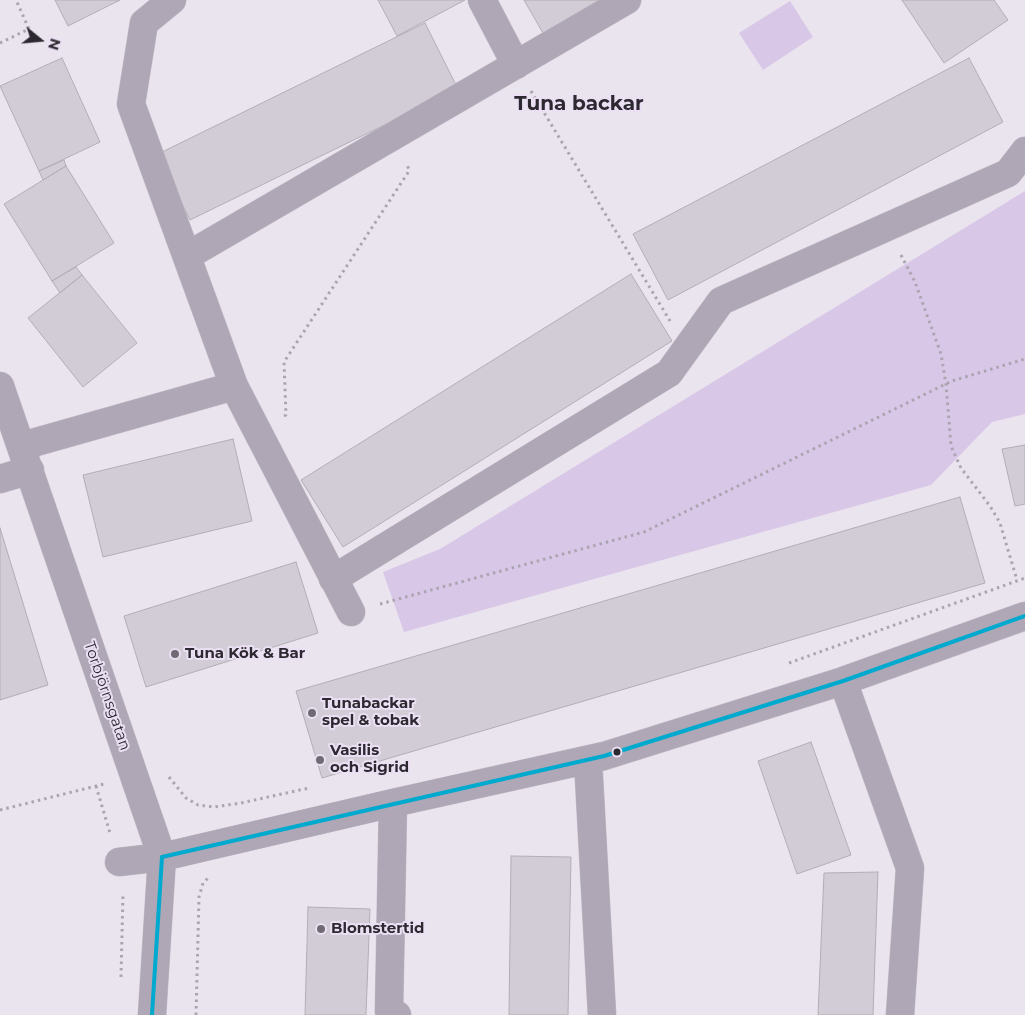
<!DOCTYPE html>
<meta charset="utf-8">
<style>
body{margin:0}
#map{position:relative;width:1025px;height:1015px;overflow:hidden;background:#eae4ef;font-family:Montserrat,sans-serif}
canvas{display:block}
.north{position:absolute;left:15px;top:15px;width:50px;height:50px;-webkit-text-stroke:4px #ebe0f3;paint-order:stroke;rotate:107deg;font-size:14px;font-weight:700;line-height:20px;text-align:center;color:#2d2931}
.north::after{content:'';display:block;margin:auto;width:18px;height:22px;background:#2d2931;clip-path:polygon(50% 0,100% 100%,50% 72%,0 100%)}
</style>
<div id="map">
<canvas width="1025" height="1015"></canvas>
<div class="north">N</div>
</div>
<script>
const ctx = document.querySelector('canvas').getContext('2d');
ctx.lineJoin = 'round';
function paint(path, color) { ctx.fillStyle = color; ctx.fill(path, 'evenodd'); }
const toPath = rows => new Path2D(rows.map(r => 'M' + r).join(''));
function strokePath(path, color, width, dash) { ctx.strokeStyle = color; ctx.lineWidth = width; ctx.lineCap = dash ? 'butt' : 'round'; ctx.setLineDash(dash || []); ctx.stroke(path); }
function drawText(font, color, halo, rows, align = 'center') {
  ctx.font = font + ' Montserrat,sans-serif'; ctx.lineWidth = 4; ctx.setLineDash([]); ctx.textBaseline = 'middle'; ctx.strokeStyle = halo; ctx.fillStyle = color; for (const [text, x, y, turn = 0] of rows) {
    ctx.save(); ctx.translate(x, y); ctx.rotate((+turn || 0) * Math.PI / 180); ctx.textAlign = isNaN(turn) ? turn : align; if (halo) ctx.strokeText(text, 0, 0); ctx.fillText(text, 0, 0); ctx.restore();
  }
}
paint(toPath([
 [790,1,813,37,763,70,739,33],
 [1025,191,1025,414,992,422,931,485,404,632,383,572,440,549]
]), '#d8c7e7');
const building = toPath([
 [55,0,120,0,68,26,55,0],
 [378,0,465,0,397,36,378,0],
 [524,0,615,0,547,40,524,0],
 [902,0,994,0,1008,20,944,63,902,0],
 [425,23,458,89,190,220,158,154,425,23],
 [62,58,100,142,39,171,0,86,62,58],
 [969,58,1003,122,668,300,633,234,969,58],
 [64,160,66,166,43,180,39,171,64,160],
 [66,166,114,243,52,281,4,204,66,166],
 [76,267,82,275,60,293,52,281,76,267],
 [631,274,672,341,343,547,301,480,631,274],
 [82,275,137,343,83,387,28,318,82,275],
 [233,439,252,521,103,557,83,475,233,439],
 [1025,445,1025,504,1015,506,1002,449,1025,445],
 [960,497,985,583,322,778,296,691,960,497],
 [0,528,48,685,0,700,0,528],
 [296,562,318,633,146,687,124,616,296,562],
 [811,742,851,855,797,874,758,761,811,742],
 [511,856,571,857,568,1015,509,1015,511,856],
 [878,872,873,1015,818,1015,824,873,878,872],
 [308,907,370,909,366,1015,305,1015,308,907]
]);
paint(building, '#d1ccd5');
strokePath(building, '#b2aeb6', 1);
const minor = toPath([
 [172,0,144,23,131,104,234,386],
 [482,0,516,65],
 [187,256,627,0],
 [0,386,162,857,152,1015],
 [22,446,234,386,351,612],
 [0,479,30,470],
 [333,579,669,373,721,301,1008,173,1025,151],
 [843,681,910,868,900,1015],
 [588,760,602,1015],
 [393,803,389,1011,397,1015],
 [119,862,162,857,393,803,604,756,843,681,1025,616]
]);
strokePath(minor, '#c4bfc8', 29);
strokePath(toPath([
 [0,43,29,29,16,0],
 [531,91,670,321],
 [901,255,915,282,941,354,946,384,951,446,961,468,990,506,1000,523,1017,580],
 [284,416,286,415,284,362,409,171,407,163],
 [380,604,644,532,952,381,1025,359],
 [789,663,1025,578],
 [169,777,186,798,198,805,214,807,241,803,309,788],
 [96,786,110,833],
 [0,810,104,784],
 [121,977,123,893],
 [196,1015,199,897,203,883,208,878]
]), '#aba4b1', 3, [2.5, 4]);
strokePath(minor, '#afa7b6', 28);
strokePath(toPath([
 [162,857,604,756,843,681,1025,616],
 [152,1015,162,857]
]), '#00a9ce', 4);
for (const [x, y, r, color] of [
 [175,654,5,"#6f6a74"],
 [312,713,5,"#6f6a74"],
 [617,752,4.5,"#2d2931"],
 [320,760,5,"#6f6a74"],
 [321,929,5,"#6f6a74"]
]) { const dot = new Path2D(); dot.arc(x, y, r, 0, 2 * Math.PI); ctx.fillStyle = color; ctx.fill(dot); strokePath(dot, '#ebe0f3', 2); }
drawText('bold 15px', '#2d2931', '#ebe0f3', [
 ["Tuna Kök & Bar",185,654],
 ["Tunabackar",322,704],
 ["spel & tobak",322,721],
 ["Vasilis",330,751],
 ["och Sigrid",330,768],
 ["Blomstertid",331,929]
], 'left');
drawText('15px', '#2d2931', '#ebe0f3', [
 ["Torbjörnsgatan",107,696,71]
]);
drawText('bold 20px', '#2d2931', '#ebe0f3', [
 ["Tuna backar",579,104]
]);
</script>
